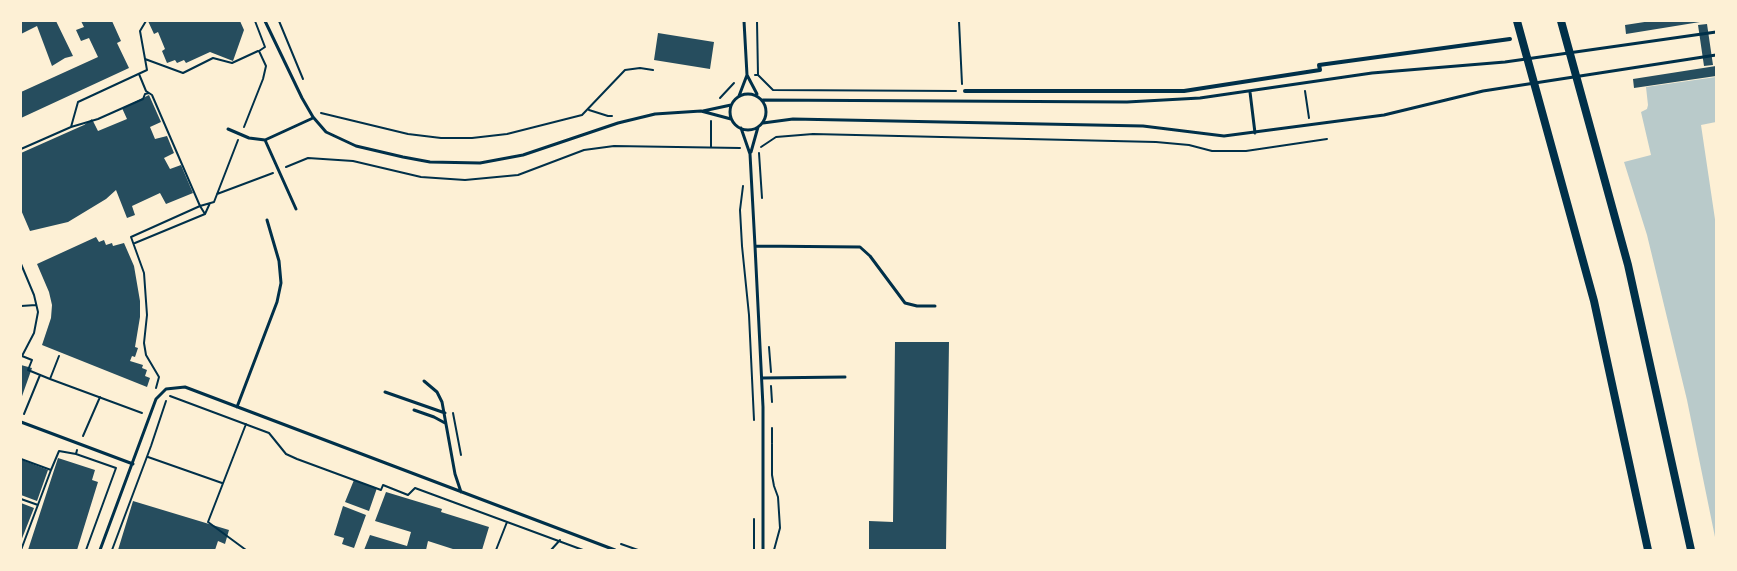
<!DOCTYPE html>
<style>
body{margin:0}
#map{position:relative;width:1737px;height:571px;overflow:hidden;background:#fdf0d5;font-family:Georgia,serif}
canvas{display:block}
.frame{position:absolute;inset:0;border:22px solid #fdf0d5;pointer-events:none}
</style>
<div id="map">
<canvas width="1737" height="571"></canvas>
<div class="frame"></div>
</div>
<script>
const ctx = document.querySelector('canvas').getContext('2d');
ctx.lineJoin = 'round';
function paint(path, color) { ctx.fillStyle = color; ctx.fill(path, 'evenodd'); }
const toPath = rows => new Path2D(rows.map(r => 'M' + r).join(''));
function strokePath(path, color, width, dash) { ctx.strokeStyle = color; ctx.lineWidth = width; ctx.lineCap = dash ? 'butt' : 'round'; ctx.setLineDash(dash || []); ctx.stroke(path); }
paint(toPath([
 [1716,77,1716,122,1701,125,1716,226,1716,542,1687,400,1647,235,1624,162,1651,155,1641,112,1647,109,1648,105,1646,87]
]), '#b9caca');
paint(toPath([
 [21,21,56,21,73,56,65,58,52,66,37,26,21,34],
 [81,21,112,21,121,41,117,43,129,68,21,118,21,92,98,57,89,38,81,41,76,30,84,27],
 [148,21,240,21,244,30,233,61,210,52,186,63,184,60,177,63,175,60,167,63,162,51,165,49,158,32,154,34],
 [1651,21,1700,21,1700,22,1626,34,1625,25],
 [1707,24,1713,65,1704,66,1698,25],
 [658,33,714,42,710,69,654,60],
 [1716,66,1716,76,1634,88,1633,79],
 [149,95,161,122,150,127,155,139,167,136,174,153,164,158,170,169,181,165,193,193,166,204,160,193,132,206,135,215,127,218,116,190,106,199,68,222,30,231,21,210,21,153,84,125,92,119,98,131,127,119,122,108],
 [96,237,99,242,104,240,106,245,112,243,113,246,124,243,134,266,140,301,140,317,135,347,138,348,135,357,132,356,130,361,143,365,142,368,147,370,145,376,150,378,147,387,42,345,51,318,52,305,49,292,37,264],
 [895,342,949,342,946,550,869,550,869,521,893,522],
 [21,365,32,368,21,399],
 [58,458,95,470,92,480,98,482,77,550,28,550],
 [22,460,48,470,37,501,21,495],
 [354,480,377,488,369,511,345,502],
 [386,492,442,509,441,512,489,527,482,550,456,550,428,541,426,550,364,550,370,535,407,546,411,532,375,521],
 [133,501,229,530,225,544,218,541,215,550,118,550],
 [21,503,34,508,21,541],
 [343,506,366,515,354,548,342,544,344,538,334,535]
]), '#264d5e');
strokePath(toPath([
 [279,21,303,79],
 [757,21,758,75],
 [959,21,962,84],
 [145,59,183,73,213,58,232,63,258,51],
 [139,74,146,91,152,95,200,206,131,237,144,273,147,315,144,343,146,355,159,377,156,388],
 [755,75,758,75,773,90,956,91],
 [1305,91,1309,118],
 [720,98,734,83],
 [589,110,608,116,612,116],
 [321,113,408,134,441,138,472,138,507,134,582,115,625,70,640,68,653,70],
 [711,121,711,147],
 [71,127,98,119,143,99,145,94,149,93],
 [244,127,263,79,266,66,259,51,265,47,255,21],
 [761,147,776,137,813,134,1156,142,1189,145,1212,151,1246,151,1327,139],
 [21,149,71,127,78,102,147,70,140,31,146,21],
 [759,153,762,198],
 [286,167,308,158,353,161,421,177,465,180,518,175,584,150,614,146,740,148],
 [743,186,740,210,742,246,749,315,754,420],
 [217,194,273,173],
 [205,214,210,203],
 [135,243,205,214,200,206,214,202,238,140],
 [21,264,34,295,38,312,34,333,22,356,32,360,28,370,50,379],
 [21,306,36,305],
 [769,347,771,372],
 [59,356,50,379,142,413],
 [771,386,772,402],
 [170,396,269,433,286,454,297,459,381,490,383,485,408,495,415,488,583,550],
 [453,413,461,455],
 [24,414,40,375],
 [772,428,772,443],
 [83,436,100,397],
 [772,444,772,475,774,486,778,497,780,528,774,550],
 [77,450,76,454,116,468,86,550],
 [148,457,222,483],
 [21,459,51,470,21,550],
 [51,470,59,451,76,454],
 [21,499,38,505],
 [754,519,754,549],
 [621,544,638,550],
 [112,550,151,446,166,401],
 [246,550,208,522,246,424],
 [496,550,507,522],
 [551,550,560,540]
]), '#003049', 2);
strokePath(toPath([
 [265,21,302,98,313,117,326,132,356,146,403,157,430,162,480,163,523,155,618,123,655,114,701,111,731,119],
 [747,75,757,94],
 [1250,92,1255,133],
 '730 112a18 18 0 1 1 36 0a18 18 0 1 1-36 0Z',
 [739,96,747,75,744,21],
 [763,100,1127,102,1200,98,1372,73,1505,62,1716,32],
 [703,111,731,105],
 [763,123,793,119,1143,126,1224,136,1384,115,1483,91,1716,55],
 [741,128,750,154,755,246,763,407,763,550],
 [228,129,249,138,265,140,313,118],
 [265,140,296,209],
 [751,152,758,127],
 [755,246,860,247,870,256,905,303,917,306,935,306],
 [762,378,845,377],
 [424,381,437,392,442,402,455,474,461,492],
 [385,392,445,413],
 [237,407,277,302,281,283,279,261,267,220],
 [414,410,434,417,445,423],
 [21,422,133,464],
 [100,550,156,399,166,389,185,387,615,550]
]), '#003049', 3);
strokePath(toPath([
 [965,91,1184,91,1320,70,1319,65,1510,39]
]), '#003049', 4);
strokePath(toPath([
 [1517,21,1594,301,1648,550],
 [1561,21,1628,265,1691,550]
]), '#003049', 8);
</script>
